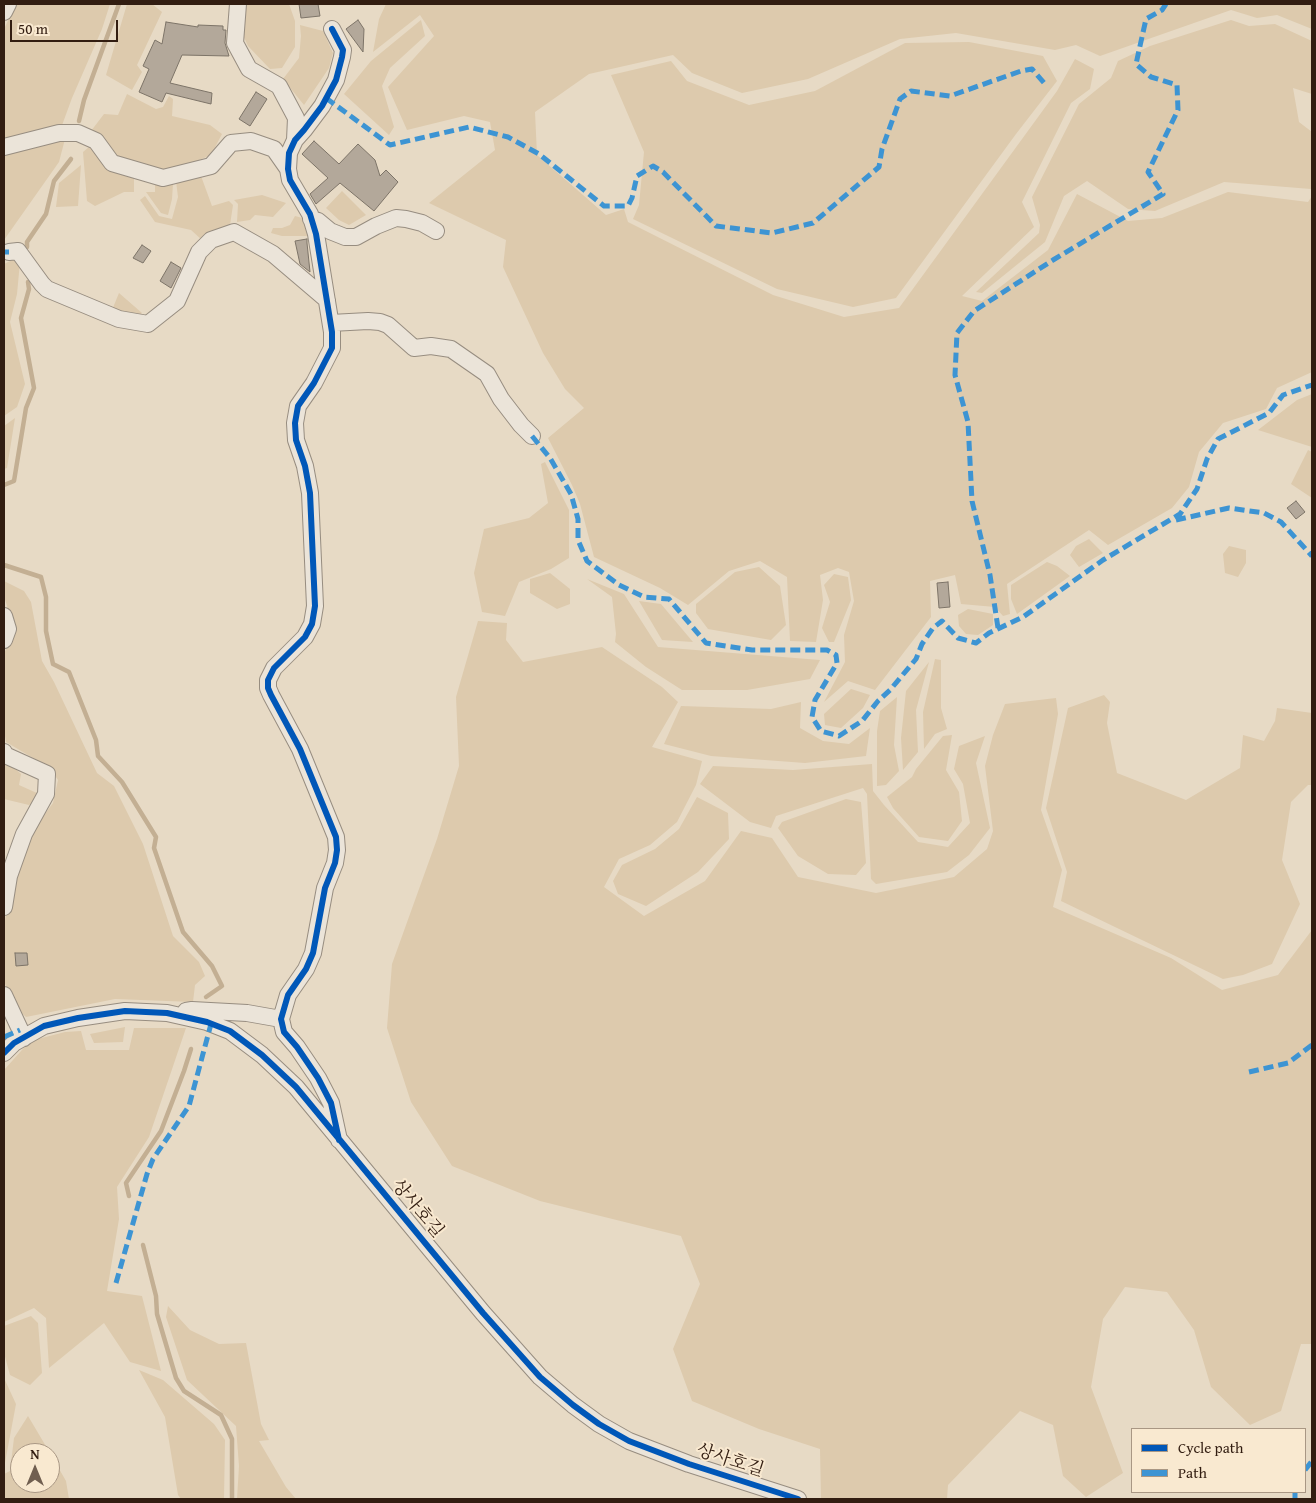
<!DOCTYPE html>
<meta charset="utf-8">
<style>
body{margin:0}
#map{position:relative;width:1316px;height:1503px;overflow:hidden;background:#e7dac5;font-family:"Gentium Book Plus",serif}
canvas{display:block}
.frame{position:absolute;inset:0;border:5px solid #321d11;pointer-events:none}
.legend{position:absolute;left:1131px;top:1428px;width:175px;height:65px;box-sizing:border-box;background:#f9e9d0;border:1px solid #a99784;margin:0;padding:6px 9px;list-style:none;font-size:15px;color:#321d11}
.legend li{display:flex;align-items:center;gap:10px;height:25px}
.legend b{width:25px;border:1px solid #a99784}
.north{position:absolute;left:10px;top:1443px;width:50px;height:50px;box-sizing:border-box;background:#f9e9d0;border:1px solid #a99784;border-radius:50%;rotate:0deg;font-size:14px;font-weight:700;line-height:20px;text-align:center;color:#321d11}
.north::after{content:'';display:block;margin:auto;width:18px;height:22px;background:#715f50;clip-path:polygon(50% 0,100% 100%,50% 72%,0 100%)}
.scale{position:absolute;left:10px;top:20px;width:108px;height:22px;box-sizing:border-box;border:2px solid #321d11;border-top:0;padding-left:6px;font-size:15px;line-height:18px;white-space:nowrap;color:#321d11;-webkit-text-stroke:4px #f9e9d0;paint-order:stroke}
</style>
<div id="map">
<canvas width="1316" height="1503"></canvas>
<div class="frame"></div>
<ul class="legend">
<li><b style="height:6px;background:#0057b8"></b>Cycle path</li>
<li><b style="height:6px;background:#3d94d3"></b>Path</li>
</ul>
<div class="north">N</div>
<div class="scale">50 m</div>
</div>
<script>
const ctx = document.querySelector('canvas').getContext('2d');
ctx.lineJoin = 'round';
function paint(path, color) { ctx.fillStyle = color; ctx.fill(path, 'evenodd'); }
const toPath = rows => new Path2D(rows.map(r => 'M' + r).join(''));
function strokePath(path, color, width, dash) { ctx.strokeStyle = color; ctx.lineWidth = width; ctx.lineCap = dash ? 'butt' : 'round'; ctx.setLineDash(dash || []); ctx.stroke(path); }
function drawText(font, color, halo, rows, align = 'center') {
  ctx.font = font + ' "Gentium Book Plus","Noto Serif KR",serif'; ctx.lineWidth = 4; ctx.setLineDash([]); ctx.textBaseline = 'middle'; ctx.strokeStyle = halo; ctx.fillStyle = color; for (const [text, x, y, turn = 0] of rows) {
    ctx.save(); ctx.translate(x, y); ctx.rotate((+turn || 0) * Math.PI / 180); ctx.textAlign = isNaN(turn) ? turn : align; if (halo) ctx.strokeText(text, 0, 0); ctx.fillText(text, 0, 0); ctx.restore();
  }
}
paint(toPath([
 [16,4,110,4,102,29,72,98,61,128,4,141,4,29],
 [127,4,152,4,162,12,137,65,142,72,132,90,106,75],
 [245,4,289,4,295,21,295,47,282,68,270,69,248,46,241,31],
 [386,4,1312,4,1312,29,1277,15,1257,18,1231,10,1100,56,1076,45,1055,50,956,33,900,39,808,79,742,93,692,73,673,55,589,74,535,112,537,155,606,215,624,209,628,222,773,295,844,317,899,308,1057,91,1075,59,1094,69,1090,89,1071,103,1022,202,1034,227,962,296,982,301,1048,250,1077,194,1128,221,1162,218,1228,192,1308,202,1312,196,1312,372,1277,388,1266,409,1223,423,1199,452,1189,487,1172,508,1108,545,1089,530,1007,584,1010,614,1003,616,995,607,961,604,955,575,930,581,931,617,875,690,848,681,824,702,845,662,844,635,854,601,849,572,838,568,820,575,823,600,816,642,790,641,787,577,760,561,729,571,688,605,660,588,594,557,580,504,572,485,548,438,584,408,565,389,543,353,503,267,506,240,429,203,495,150,490,122,464,116,407,130,388,87,434,36,420,15,373,52,379,19],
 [421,20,425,36,390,68,382,86,394,127,389,135,344,94,371,61],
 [1231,20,1249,26,1275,24,1312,41,1312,94,1293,88,1299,122,1312,132,1311,189,1224,182,1155,211,1128,209,1087,181,1064,196,1045,242,982,293,976,292,1039,233,1040,225,1032,197,1079,104,1111,78,1118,61,1150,46],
 [300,25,323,31,333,53,329,68,304,105,283,79,299,58,301,36],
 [969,42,1043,56,1057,81,1016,134,896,298,853,307,777,289,633,219,639,205,644,152,611,75,671,61,687,81,749,105,815,91,905,43],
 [127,94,156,109,163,107,169,96,173,99,172,116,210,125,222,134,211,155,180,168,156,170,119,160,91,131,104,114,118,115],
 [65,139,59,162,4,240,4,153],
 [90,146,134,175,134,192,124,192,95,206,87,201,83,152],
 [81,165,78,206,56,207,59,183],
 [201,176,212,206,229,201,233,205,230,225,202,240,191,230,155,222,140,200,145,196,159,216,172,219,178,197,176,181],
 [155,183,173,184,172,199,168,215,161,213,146,192,155,192],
 [342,191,366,215,349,225,339,220,326,208],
 [262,195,286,203,273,217,255,215,250,220,237,222,238,204,234,200],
 [295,216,306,219,308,236,282,236,271,233,273,228,282,228,290,225],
 [14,259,20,262,17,294,10,322,25,384,17,407,4,416,4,264],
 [119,293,142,313,138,316,112,310],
 [1312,394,1312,447,1258,430,1297,400],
 [15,418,7,468,4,469,4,426],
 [1308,450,1312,452,1312,498,1291,484],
 [545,462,569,510,569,558,551,569,519,582,505,616,482,612,474,573,484,529,529,518,548,503,541,464],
 [1089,539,1103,553,1079,567,1070,555,1076,546],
 [1229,546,1246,550,1246,563,1238,577,1225,573,1223,554],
 [1047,562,1057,566,1070,576,1017,614,1011,599,1011,585],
 [759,567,780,586,786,625,771,640,708,629,696,613,696,604,735,572],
 [550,573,570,589,570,604,557,609,530,593,530,579],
 [834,574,848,577,851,600,834,642,829,642,822,628,830,602,824,585],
 [587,579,624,594,658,647,820,660,810,679,747,690,682,690,646,667,615,642,616,634,612,597],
 [4,581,24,591,31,602,42,661,54,682,97,773,114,786,143,844,173,936,199,962,205,976,195,985,193,1002,115,999,26,1017,17,1009,4,982,4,925,11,889,27,838,53,803,58,780,50,768,6,742,4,730,4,654,14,629,4,596],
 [639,601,661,604,693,642,662,640],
 [968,609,993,614,993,625,978,635,966,634,959,626,958,615],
 [478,621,507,623,506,640,523,662,602,647,662,687,678,702,652,747,702,761,696,785,677,822,650,845,619,859,604,887,644,916,705,881,741,831,772,838,798,877,876,893,954,877,987,849,993,831,985,766,993,735,1005,704,1056,698,1058,714,1041,810,1062,870,1053,907,1171,958,1222,990,1278,975,1312,930,1312,1344,1301,1344,1281,1411,1250,1425,1211,1387,1194,1330,1167,1292,1125,1287,1103,1319,1091,1387,1123,1473,1086,1497,1063,1476,1053,1425,1020,1411,948,1485,947,1499,821,1499,820,1449,759,1429,692,1401,673,1349,700,1284,681,1236,540,1201,452,1166,411,1102,387,1028,392,964,437,839,459,766,456,697],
 [935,659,941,660,941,708,947,729,935,734,924,749,923,712],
 [929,662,916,710,918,752,903,770,901,738,906,691],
 [851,689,870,695,863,708,841,728,825,725,824,714],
 [1104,695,1110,702,1107,723,1117,773,1186,800,1240,768,1243,735,1264,741,1275,721,1277,708,1312,713,1312,785,1308,785,1291,802,1282,860,1300,904,1272,964,1243,975,1223,979,1061,901,1067,872,1046,808,1068,708],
 [897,697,894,745,899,771,886,785,877,786,877,731,880,711],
 [801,702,800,728,823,741,849,744,870,728,866,756,805,763,711,756,664,744,681,706,771,709],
 [952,735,946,770,959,792,962,821,948,841,919,837,893,808,887,797,912,777,916,769,943,736],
 [985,736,976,763,990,828,969,855,947,872,876,884,871,879,867,794,863,788,776,816,771,828,750,822,700,784,713,766,793,770,872,764,873,791,884,805,918,842,948,847,970,823,963,784,954,769,959,746],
 [4,759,21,774,19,785,39,794,36,801,29,805,4,799],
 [697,797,728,813,729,839,698,872,646,906,618,894,613,881,622,865,655,849,679,829],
 [846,799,861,802,866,863,856,875,828,874,798,856,778,828,782,822],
 [125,1027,123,1042,94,1043,90,1034],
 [134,1028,186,1028,149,1137,117,1187,119,1219,107,1291,142,1296,161,1371,130,1362,104,1323,49,1368,46,1318,34,1308,4,1322,4,1070,30,1041,65,1032,81,1031,86,1050,129,1050],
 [168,1306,190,1330,219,1344,246,1343,261,1424,269,1440,259,1441,286,1487,296,1499,237,1499,239,1466,236,1426,187,1380,166,1317],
 [31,1316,38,1323,42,1373,30,1385,10,1375,4,1353,4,1326],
 [139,1370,163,1380,214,1424,225,1440,224,1499,181,1499,178,1495,165,1417],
 [4,1378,16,1404,4,1468],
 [28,1416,50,1453,20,1453,20,1483,50,1483,50,1453,66,1481,69,1499,4,1499,4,1474,10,1471,14,1438]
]), '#ddcaad');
strokePath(toPath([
 [79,121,84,100,119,4],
 [27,247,27,242,46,214,54,181,71,159],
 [4,485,14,481,26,408,34,388,21,318,29,289,28,282],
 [4,565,41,577,46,597,46,631,53,664,69,672,96,740,98,756,122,782,156,837,154,848,183,932,212,966,222,986,206,997],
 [129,1196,126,1183,161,1131,184,1071,191,1049],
 [143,1245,156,1296,157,1314,176,1378,184,1391,221,1415,232,1439,232,1499]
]), '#c3af93', 4.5);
const building = toPath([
 [299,4,318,4,320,16,301,18,299,4],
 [358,20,364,29,363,52,346,29,358,20],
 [166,22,198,27,198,25,223,26,223,30,226,30,225,43,229,56,182,55,170,83,212,93,211,104,166,93,162,102,139,92,149,69,143,66,155,40,162,44,166,22],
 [256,92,267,99,250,126,239,119,256,92],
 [314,141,339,164,358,144,375,160,380,176,386,170,398,182,374,211,340,183,316,204,310,194,328,178,302,154,314,141],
 [307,239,307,243,310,272,300,264,295,241,307,239],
 [142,245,151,251,143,263,133,258,142,245],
 [171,262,181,268,171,288,160,281,171,262],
 [1296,501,1305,512,1296,519,1287,508,1296,501],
 [948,582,950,607,939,608,937,583,948,582],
 [15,953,27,953,28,965,16,966,15,953]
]);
paint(building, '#b3a89a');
strokePath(building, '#7d7468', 1);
const minor = toPath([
 [238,4,235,43,249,69,279,86,296,118,295,140],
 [4,12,8,4],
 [332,29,343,50,342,57,336,80,322,106,304,130,295,140,289,153,288,169,290,180,310,214,316,234,332,332,332,348,314,383,298,406,295,423,296,440,305,466,310,493,315,606,312,624,305,637,274,668,268,680,268,688,271,695,300,749,336,837,337,850,335,863,325,888,313,953,306,969,288,995,281,1019,284,1032,297,1047,318,1078,331,1103,339,1140],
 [4,147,59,133,78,133,96,141,112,163,163,178,211,166,231,143,251,141,274,149,288,169],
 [311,219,318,221,330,231,345,237,356,237,376,226,396,218,406,219,422,223,436,231],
 [9,252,18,251,42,284,47,289,119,319,148,324,177,301,199,252,211,240,234,232,273,254,327,300],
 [331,323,368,321,380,322,388,325,414,348,431,346,451,349,487,374,501,399,521,425,532,436],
 [4,616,8,629,4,640],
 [4,752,5,755,47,774,46,794,24,834,9,876,4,907],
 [4,995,24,1038],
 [186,1011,192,1010,247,1013,281,1019],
 [4,1053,14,1043,44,1026,78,1018,125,1011,167,1013,207,1022,230,1031,262,1055,296,1087,483,1313,540,1377,573,1405,599,1424,629,1441,689,1464,798,1499]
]);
strokePath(minor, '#978d80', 18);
strokePath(minor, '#ebe4d9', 16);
strokePath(toPath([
 [326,98,390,145,469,127,508,137,539,154,604,206,628,206,632,198,637,176,653,166,663,172,716,226,772,233,813,223,879,167,882,149,900,99,911,91,950,96,1021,71,1032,69,1045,84],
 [4,252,9,252],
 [532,436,550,458,571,494,578,519,578,540,587,561,619,585,644,597,669,599,706,643,752,650,827,650,836,655,837,663,815,700,812,717,821,731,839,736,862,721,878,701,890,690,916,659,922,644,933,628,942,621,958,638,976,643,989,633,1023,617,1103,560,1180,514,1197,489,1207,459,1218,439,1269,413,1283,395,1312,385],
 [1176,520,1229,508,1264,513,1281,522,1312,556],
 [998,628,990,575,972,501,968,422,955,375,957,333,974,311,1053,260,1163,194,1148,172,1178,110,1177,85,1151,77,1136,64,1146,19,1162,10,1166,4],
 [4,1037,20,1030],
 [1249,1072,1288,1063,1312,1045],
 [116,1283,147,1174,153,1159,189,1106,211,1024],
 [1305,1470,1312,1461],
 [1295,1492,1295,1499]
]), '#3d94d3', 5, [10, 5]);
strokePath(toPath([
 [332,29,343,50,342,57,336,80,322,106,304,130,295,140,289,153,288,169,290,180,310,214,316,234,332,332,332,348,314,383,298,406,295,423,296,440,305,466,310,493,315,606,312,624,305,637,274,668,268,680,268,688,271,695,300,749,336,837,337,850,335,863,325,888,313,953,306,969,288,995,281,1019,284,1032,297,1047,318,1078,331,1103,339,1140],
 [4,1053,14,1043,44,1026,78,1018,125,1011,167,1013,207,1022,230,1031,262,1055,296,1087,483,1313,540,1377,573,1405,599,1424,629,1441,689,1464,798,1499]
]), '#0057b8', 6);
drawText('18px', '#321d11', '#f9e9d0', [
 ["상사호길",417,1209,50],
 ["상사호길",730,1461,18]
]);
</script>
